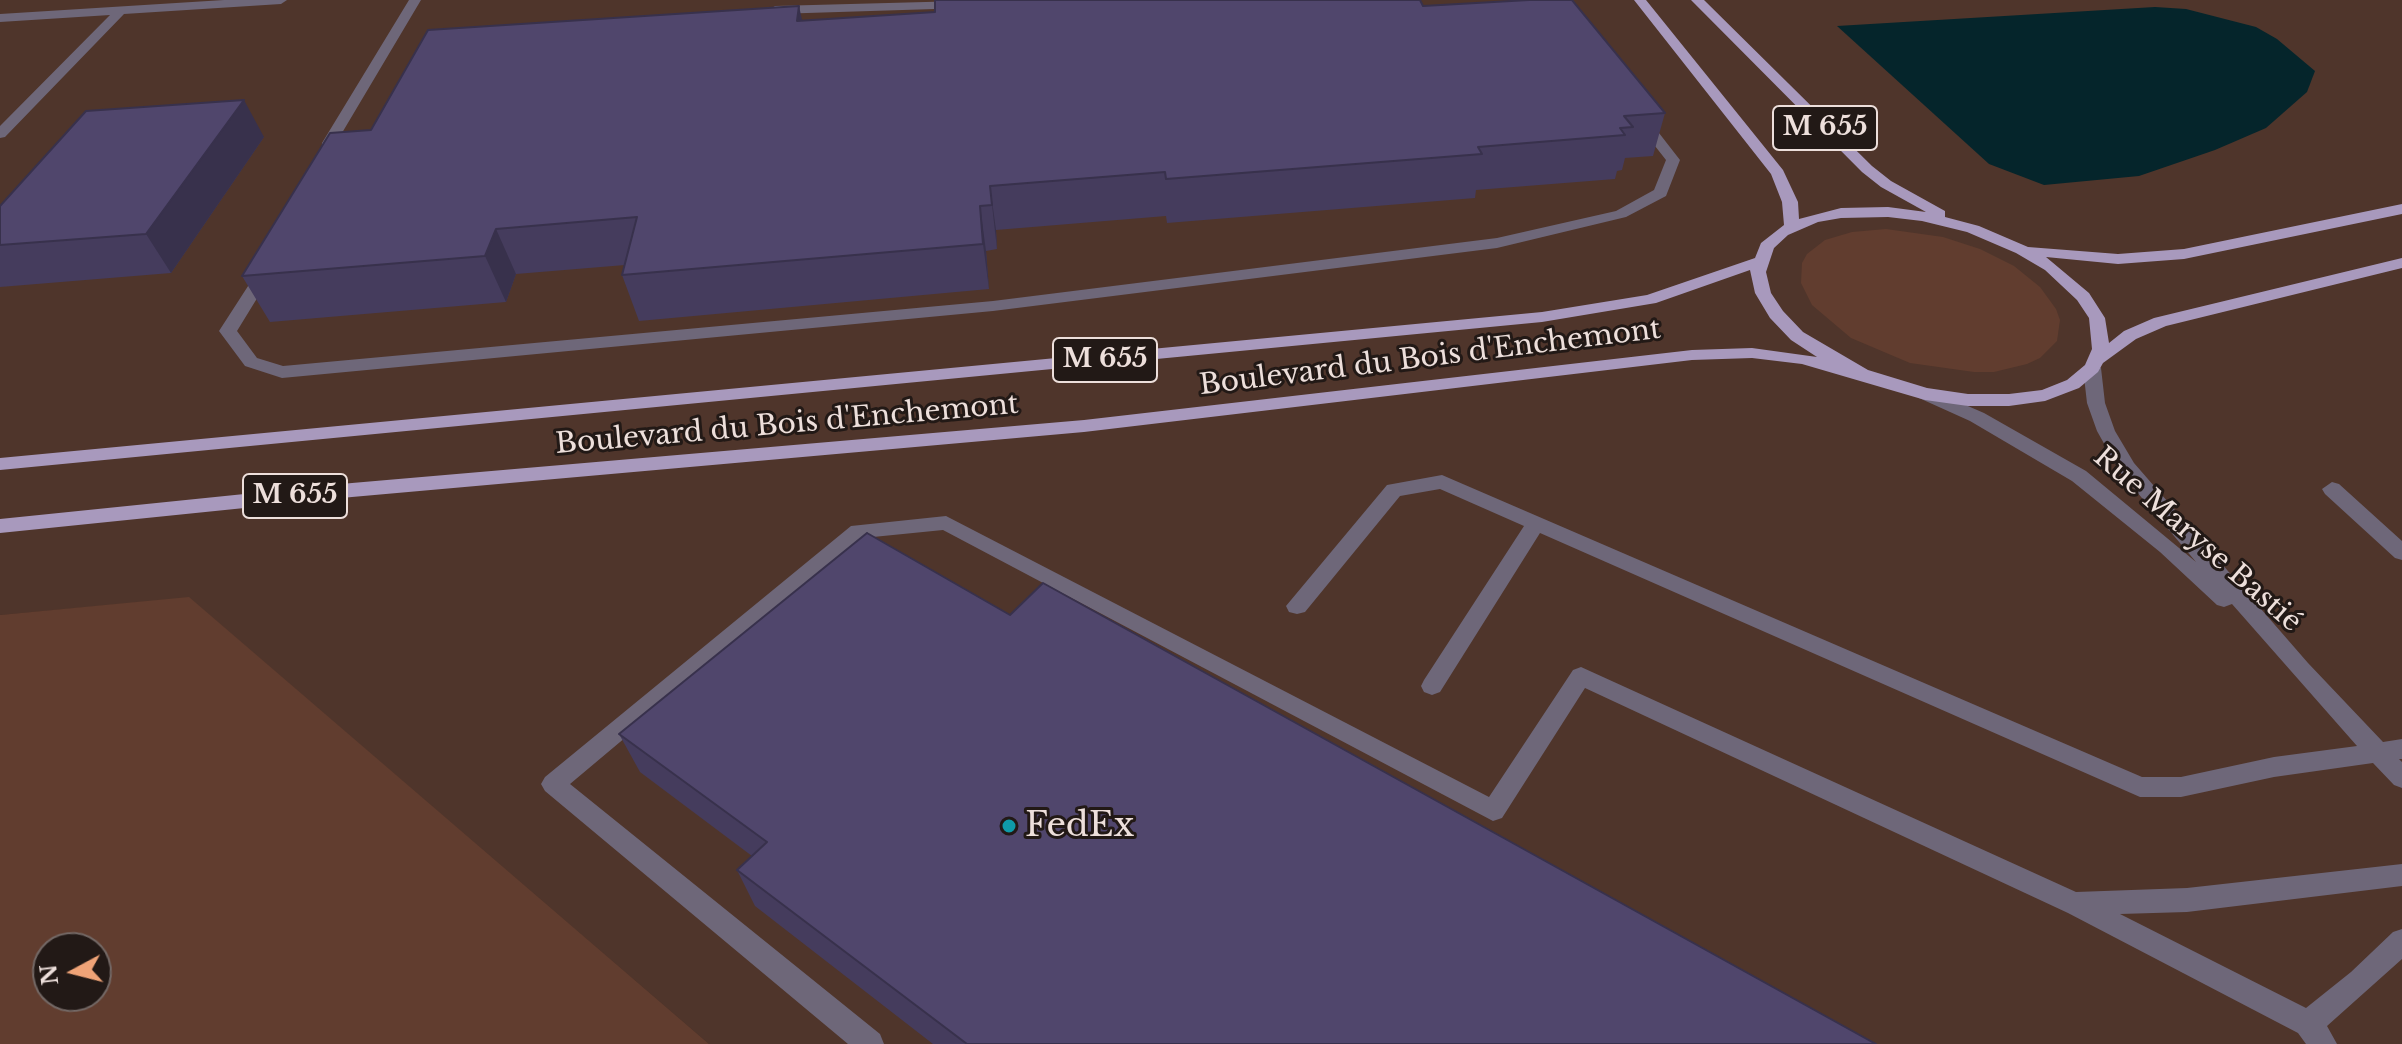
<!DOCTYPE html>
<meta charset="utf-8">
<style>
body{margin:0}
#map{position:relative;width:2402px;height:1044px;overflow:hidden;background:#422f27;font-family:"Libre Baskerville",serif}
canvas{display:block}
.north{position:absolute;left:32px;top:932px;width:80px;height:80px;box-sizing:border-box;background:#221916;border:2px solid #736865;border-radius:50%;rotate:263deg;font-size:22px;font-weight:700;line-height:32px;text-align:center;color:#eddfdb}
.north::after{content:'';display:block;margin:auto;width:28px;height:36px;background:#efa377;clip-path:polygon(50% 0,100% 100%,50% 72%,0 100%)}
</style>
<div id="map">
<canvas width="2402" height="1044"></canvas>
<div class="north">N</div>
</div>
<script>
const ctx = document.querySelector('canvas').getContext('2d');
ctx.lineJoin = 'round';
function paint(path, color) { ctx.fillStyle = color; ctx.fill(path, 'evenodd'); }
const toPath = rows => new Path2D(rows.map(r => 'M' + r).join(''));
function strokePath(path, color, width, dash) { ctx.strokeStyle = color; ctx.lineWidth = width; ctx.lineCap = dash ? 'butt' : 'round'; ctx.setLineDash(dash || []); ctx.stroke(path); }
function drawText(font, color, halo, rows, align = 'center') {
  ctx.font = font + ' "Libre Baskerville",serif'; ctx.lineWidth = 6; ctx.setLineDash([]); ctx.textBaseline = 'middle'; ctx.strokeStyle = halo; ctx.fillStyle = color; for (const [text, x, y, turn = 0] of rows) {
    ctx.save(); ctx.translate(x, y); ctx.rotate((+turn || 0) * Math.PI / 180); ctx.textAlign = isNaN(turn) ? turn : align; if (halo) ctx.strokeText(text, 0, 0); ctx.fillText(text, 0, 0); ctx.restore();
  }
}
paint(toPath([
 [0,0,2402,0,2402,1044,709,1044,189,598,0,615]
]), '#4f352b');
paint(toPath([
 [1886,229,1943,237,1980,249,2014,266,2040,287,2056,309,2060,320,2057,341,2040,358,2027,364,1994,372,1974,372,1910,363,1851,338,1812,305,1801,283,1802,263,1807,254,1825,240,1852,232],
 [189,597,709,1044,0,1044,0,615],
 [96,948,96,996,48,996,48,948]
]), '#613d2f');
paint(toPath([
 [2155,7,2186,9,2256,27,2277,39,2315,71,2307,92,2266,128,2215,150,2139,176,2044,185,1989,164,1837,26]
]), '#05252b');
paint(toPath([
 [224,0,287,0,281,4,124,14,5,137,0,138,0,126,110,15,0,22,0,14,224,0],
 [409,0,421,0,336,143,333,157,326,161,321,160,322,143,409,0],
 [963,1,969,5,967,8,775,14,769,10,775,6,963,1],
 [1640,114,1645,115,1680,160,1666,196,1626,217,1497,248,993,311,282,378,245,366,219,331,261,266,267,264,275,269,237,331,257,358,283,366,993,301,1497,238,1616,211,1654,190,1666,160,1633,118,1640,114],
 [2092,362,2101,368,2105,403,2115,431,2134,463,2308,663,2383,742,2402,739,2402,759,2399,759,2402,762,2402,788,2394,785,2373,763,2274,777,2181,797,2140,797,1540,533,1440,692,1432,695,1424,692,1421,686,1424,680,1524,526,1440,489,1400,496,1305,612,1297,614,1289,612,1286,606,1387,485,1442,475,2142,777,2181,777,2274,757,2357,746,2232,604,2224,607,2217,605,2160,552,2072,481,1970,421,1919,398,1916,394,1919,390,1931,390,1984,413,2086,471,2196,562,2120,472,2097,431,2087,403,2083,368,2092,362],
 [2332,482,2339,484,2402,541,2402,560,2395,558,2325,494,2322,489,2332,482],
 [946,516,1489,797,1573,670,1581,667,2076,892,2187,888,2402,864,2402,886,2187,912,2120,914,2306,1008,2351,972,2393,932,2402,929,2402,959,2327,1026,2337,1044,2306,1044,2298,1033,2068,913,1585,688,1502,818,1493,821,943,530,863,538,570,784,880,1034,884,1044,848,1044,545,791,541,784,545,777,851,526,946,516]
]), '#6e6779');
paint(toPath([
 [1634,0,1646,0,1783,170,1798,202,1799,219,1841,208,1888,207,1926,212,1881,187,1862,172,1691,0,1704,0,1872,166,1891,181,1945,211,1945,217,1979,226,2028,247,2118,254,2184,249,2402,204,2402,214,2184,259,2118,264,2046,257,2089,293,2105,318,2109,343,2124,331,2154,318,2402,258,2402,268,2166,326,2136,339,2103,363,2098,372,2079,388,2045,401,2009,406,1968,406,1925,400,1802,364,1752,358,1692,360,1084,432,352,497,0,533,0,519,352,483,1084,420,1692,350,1752,348,1817,357,1791,340,1770,318,1755,293,1750,270,1656,303,1542,322,0,470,0,458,1542,312,1647,295,1755,258,1761,243,1784,225,1782,202,1771,174,1634,0],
 [1888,217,1922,221,1967,232,2016,253,2045,270,2077,300,2089,318,2092,349,2085,365,2067,380,2042,390,2009,394,1968,394,1927,388,1868,370,1803,332,1783,311,1771,293,1766,272,1774,248,1788,235,1818,222,1841,218,1888,217]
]), '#a899bd');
paint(toPath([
 [1423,6,1665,113,1653,156,1625,158,1622,170,1617,171,1615,179,1476,190,1475,198,1167,223,1166,216,996,230,997,249,986,251,989,289,639,321,622,275,625,265,516,274,506,302,270,322,242,276,371,130,802,21],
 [264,137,171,273,0,287,0,206],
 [1010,615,1876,1044,933,1044,755,906,737,870,752,856,640,772,619,734]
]), '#453c5d');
paint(toPath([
 [799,6,808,47,797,21],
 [244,100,264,137,171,273,146,234],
 [990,186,996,230,997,249,992,205],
 [980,206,986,251,989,289,983,244],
 [496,229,516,274,506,302,485,256]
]), '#38314c');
const building = toPath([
 [935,0,1420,0,1423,6,1529,0,1572,0,1665,113,1624,116,1633,127,1620,128,1625,135,1478,147,1482,154,1166,179,1165,172,990,186,992,205,980,206,983,244,622,275,637,217,496,229,485,256,242,276,330,133,371,130,428,30,799,6,797,21,935,12,935,0],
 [244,100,146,234,0,245,0,206,86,111,244,100],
 [867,533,1010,615,1043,583,1876,1044,967,1044,737,870,767,842,619,734,867,533]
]);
paint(building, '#50466c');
strokePath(building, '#38314c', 2);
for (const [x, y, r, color] of [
 [1009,826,8,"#0f9aa8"]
]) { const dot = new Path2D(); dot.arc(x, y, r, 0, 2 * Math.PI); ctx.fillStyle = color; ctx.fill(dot); strokePath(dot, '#221916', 3); }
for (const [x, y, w] of [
 [1825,128,104],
 [1105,360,104],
 [295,496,104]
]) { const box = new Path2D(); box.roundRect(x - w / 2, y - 22, w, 44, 6); ctx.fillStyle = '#221916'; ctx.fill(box); strokePath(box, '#eddfdb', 2); }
drawText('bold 26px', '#eddfdb', null, [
 ["M 655",1825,128],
 ["M 655",1105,360],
 ["M 655",295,496]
]);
drawText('28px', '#eddfdb', '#221916', [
 ["Boulevard du Bois d'Enchemont",1430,358,-7],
 ["Boulevard du Bois d'Enchemont",787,425,-5],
 ["Rue Maryse Bastié",2197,540,41]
]);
drawText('34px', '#eddfdb', '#221916', [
 ["FedEx",1025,826]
], 'left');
</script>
